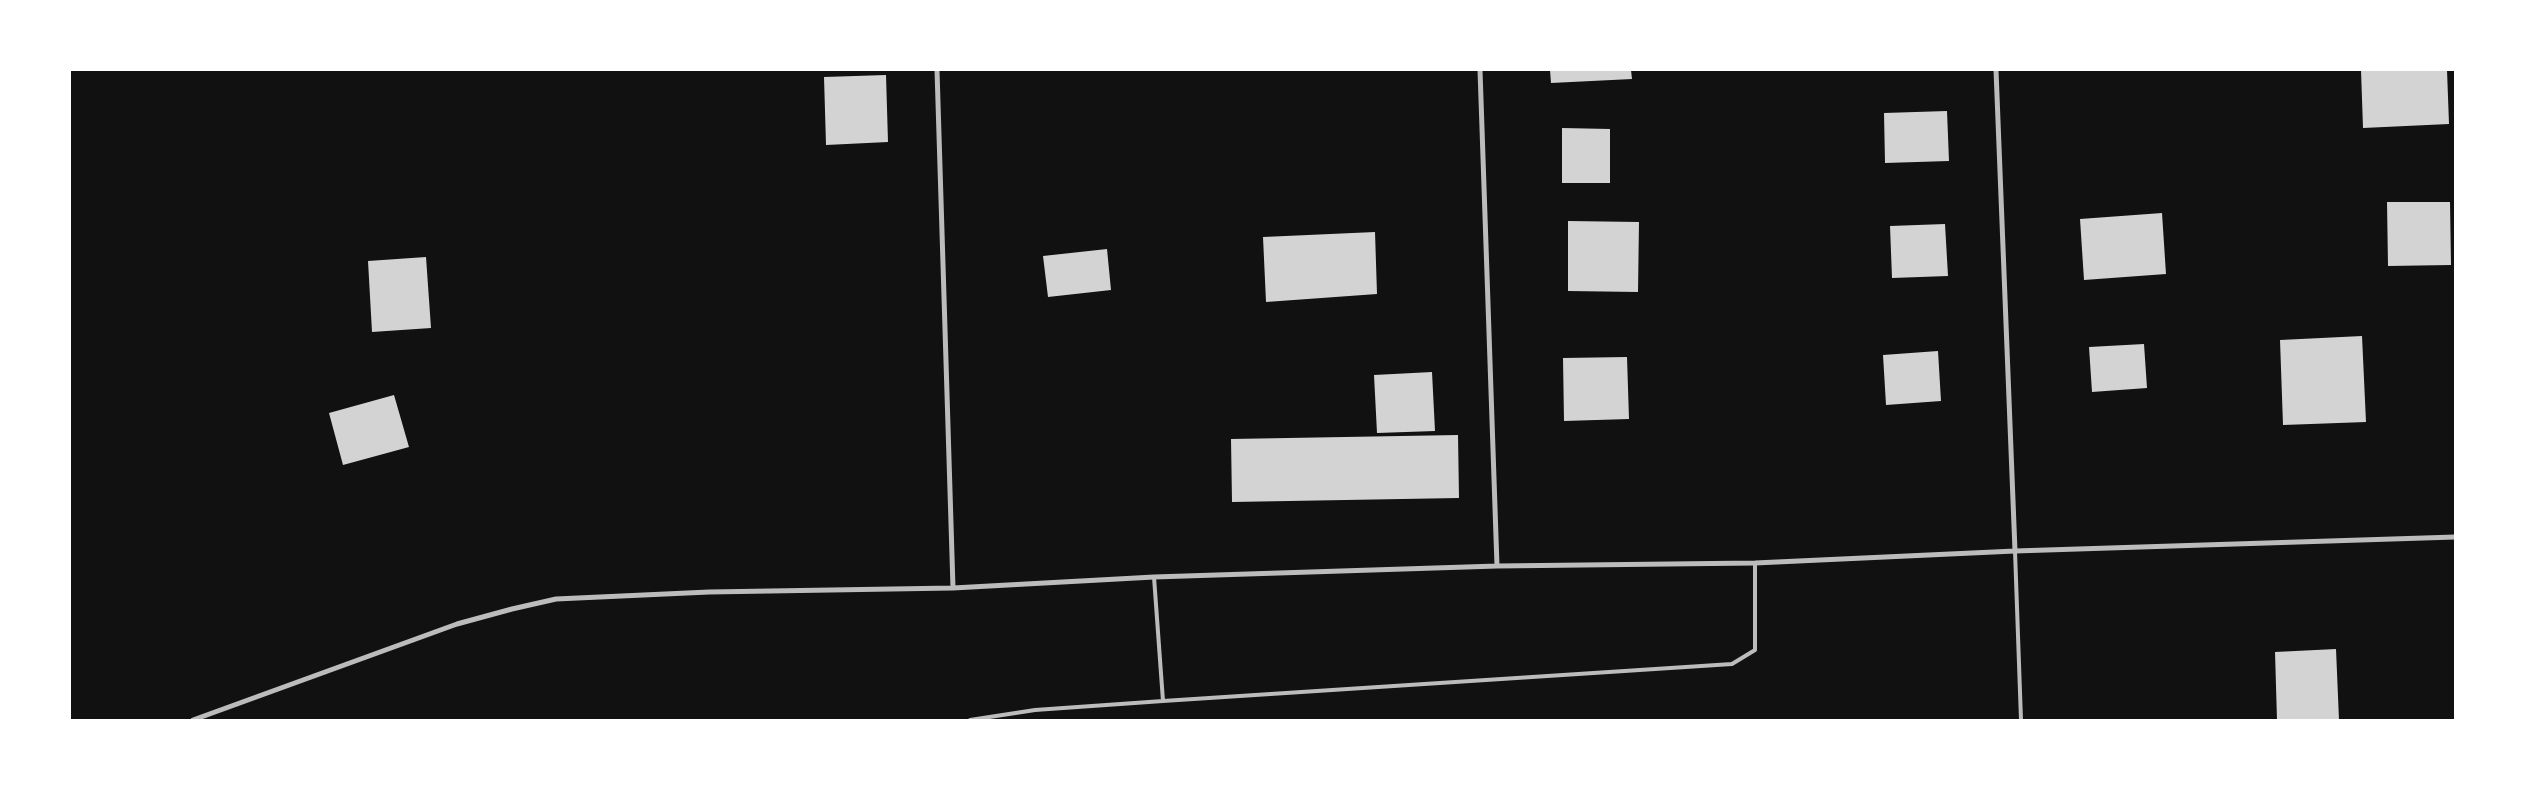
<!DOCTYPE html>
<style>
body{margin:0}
#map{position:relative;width:2525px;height:790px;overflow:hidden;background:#111;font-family:"Roboto Condensed",sans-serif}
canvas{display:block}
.frame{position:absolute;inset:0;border:71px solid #fff;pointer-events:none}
</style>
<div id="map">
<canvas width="2525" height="790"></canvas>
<div class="frame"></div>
</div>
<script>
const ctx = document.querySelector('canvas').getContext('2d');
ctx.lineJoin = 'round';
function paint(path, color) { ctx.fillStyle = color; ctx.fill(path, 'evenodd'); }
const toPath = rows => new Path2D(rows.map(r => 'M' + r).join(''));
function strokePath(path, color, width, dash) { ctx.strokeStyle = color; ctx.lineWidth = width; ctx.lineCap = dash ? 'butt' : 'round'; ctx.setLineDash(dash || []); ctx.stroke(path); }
paint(toPath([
 [1550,70,1631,70,1632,79,1551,83],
 [2361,70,2447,70,2449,124,2363,128],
 [886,75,888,142,826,145,824,77],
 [1947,111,1949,161,1885,163,1884,113],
 [1562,128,1610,129,1610,183,1562,183],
 [2387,202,2450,202,2451,265,2388,266],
 [2162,213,2166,274,2084,280,2080,219],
 [1568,221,1639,222,1638,292,1568,291],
 [1945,224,1948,276,1892,278,1890,226],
 [1375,232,1377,294,1266,302,1263,237],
 [1107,249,1111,290,1048,297,1043,256],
 [426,257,431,328,372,332,368,261],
 [2362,336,2366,422,2283,425,2280,340],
 [2144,344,2147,388,2092,392,2089,347],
 [1938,351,1941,401,1886,405,1883,355],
 [1627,357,1629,419,1564,421,1563,358],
 [1432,372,1435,431,1377,433,1374,375],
 [394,395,409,447,343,465,329,413],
 [1458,435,1459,498,1232,502,1231,439],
 [2336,649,2339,720,2277,720,2275,652]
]), '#d3d3d3');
strokePath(toPath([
 [2015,551,2021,720],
 [1163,701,1732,664,1755,650,1755,563],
 [970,720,1035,710,1163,701,1154,577]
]), '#bcbcbc', 4);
strokePath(toPath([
 [937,70,953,588],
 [1480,70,1497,566],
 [1996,70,2015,551],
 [193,720,457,624,512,609,556,599,709,592,953,588,1154,577,1497,566,1755,563,2015,551,2455,537]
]), '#bcbcbc', 5);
</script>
